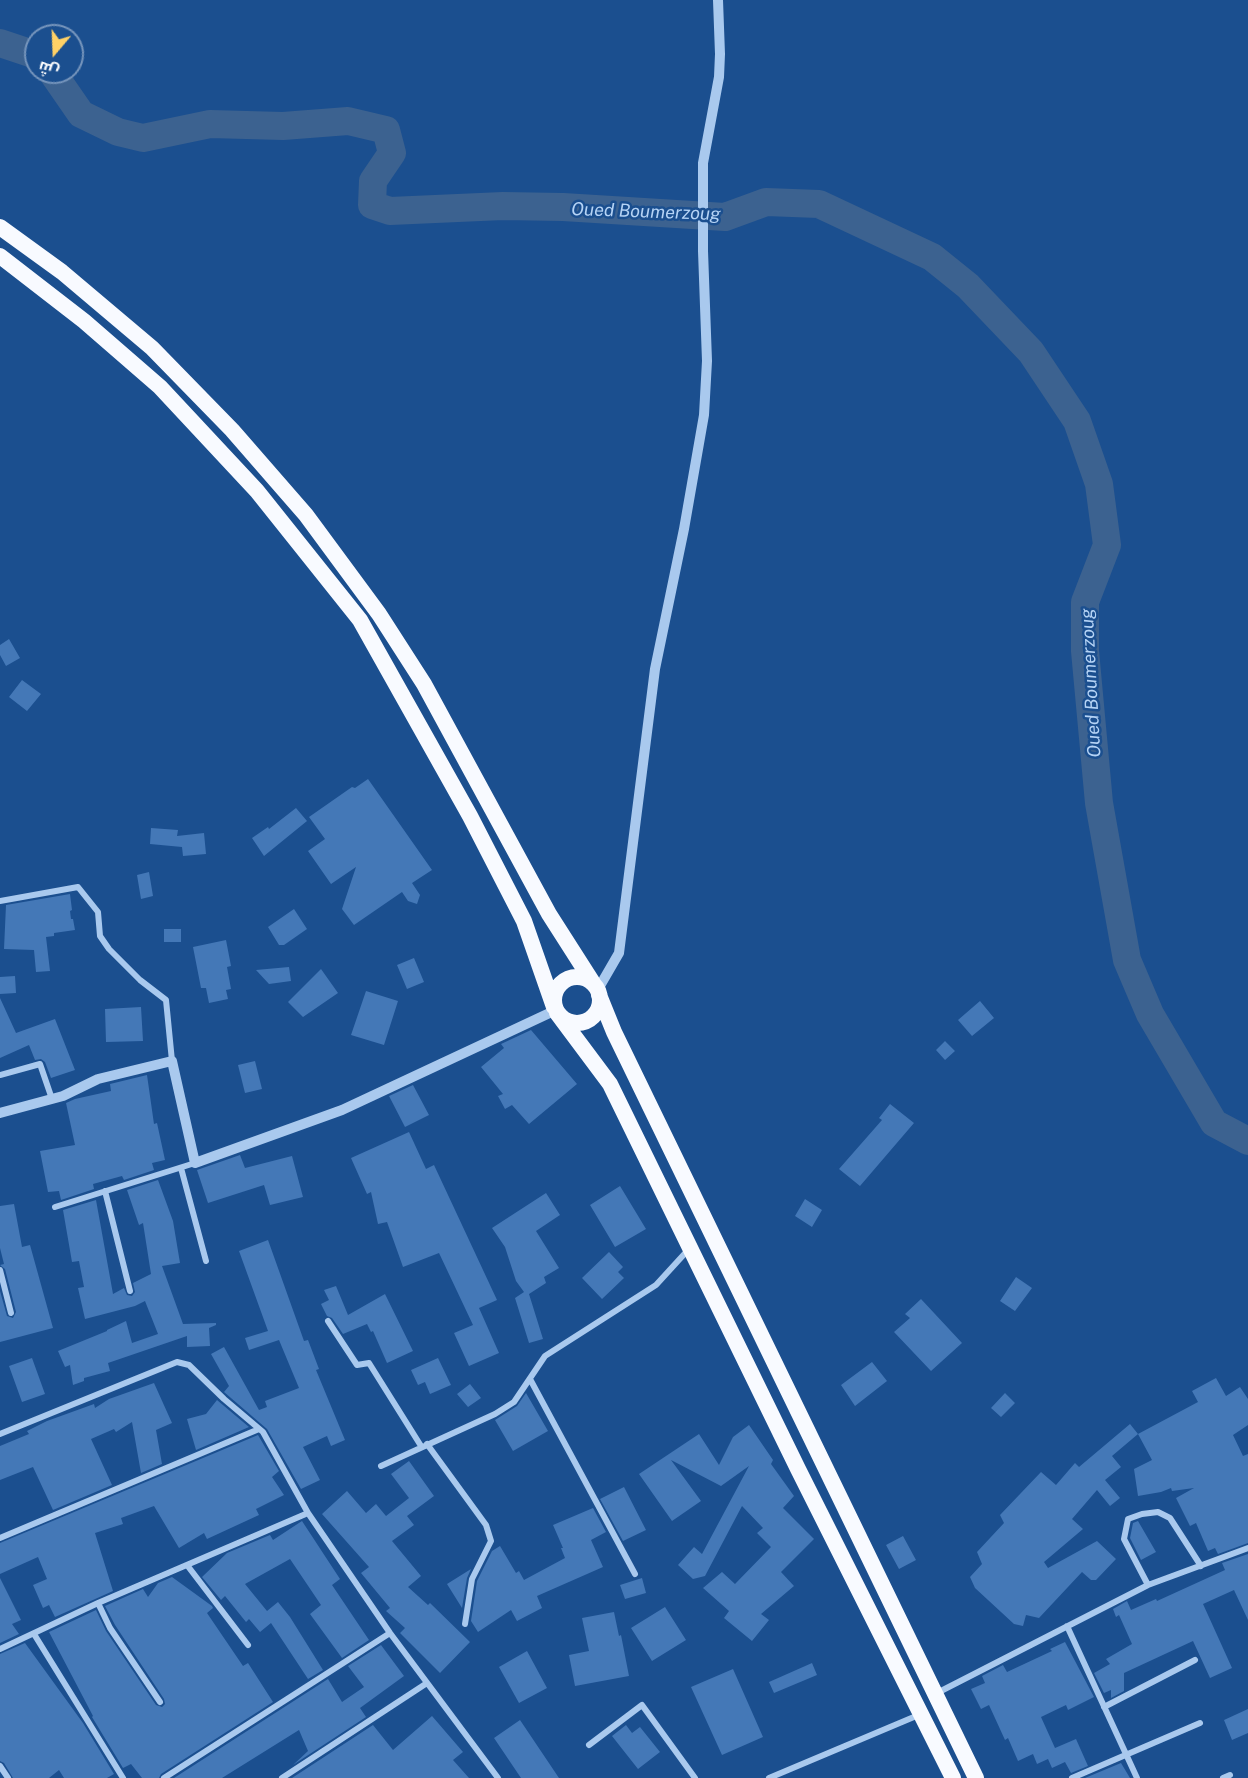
<!DOCTYPE html>
<meta charset="utf-8">
<style>
body{margin:0}
#map{position:relative;width:1248px;height:1778px;overflow:hidden;background:#1b4f8f;font-family:"Public Sans",Cairo,sans-serif}
canvas{display:block}
.north{position:absolute;left:24px;top:24px;width:60px;height:60px;box-sizing:border-box;background:#1b4f8f;border:2px solid #7695bc;border-radius:50%;rotate:199deg;font-size:16px;font-weight:700;line-height:24px;text-align:center;color:#fff}
.north::after{content:'';display:block;margin:auto;width:21px;height:27px;background:#ffd166;clip-path:polygon(50% 0,100% 100%,50% 72%,0 100%)}
</style>
<div id="map">
<canvas width="1248" height="1778"></canvas>
<div class="north">ش</div>
</div>
<script>
const ctx = document.querySelector('canvas').getContext('2d');
ctx.lineJoin = 'round';
const toPath = rows => new Path2D(rows.map(r => 'M' + r).join(''));
function strokePath(path, color, width, dash) { ctx.strokeStyle = color; ctx.lineWidth = width; ctx.lineCap = dash ? 'butt' : 'round'; ctx.setLineDash(dash || []); ctx.stroke(path); }
function paint(path, color) { ctx.fillStyle = color; ctx.fill(path, 'evenodd'); }
function drawText(font, color, halo, rows, align = 'center') {
  ctx.font = font + ' "Public Sans",sans-serif'; ctx.lineWidth = 5; ctx.setLineDash([]); ctx.textBaseline = 'middle'; ctx.strokeStyle = halo; ctx.fillStyle = color; for (const [text, x, y, turn = 0] of rows) {
    ctx.save(); ctx.translate(x, y); ctx.rotate((+turn || 0) * Math.PI / 180); ctx.textAlign = isNaN(turn) ? turn : align; if (halo) ctx.strokeText(text, 0, 0); ctx.fillText(text, 0, 0); ctx.restore();
  }
}
strokePath(toPath([
 [0,43,36,55],
 [52,72,81,114,118,132,143,138,210,124,283,126,348,121,386,130,392,153,373,181,372,205,390,211,503,206,563,207,725,217,766,202,819,204,932,257,968,286,1031,352,1077,421,1099,484,1107,545,1085,602,1085,651,1099,803,1127,960,1150,1014,1214,1123,1248,1141]
]), '#3c6290', 28);
paint(toPath([
 [9,639,20,658,6,666,0,655,0,645],
 [22,680,41,694,27,711,9,697],
 [368,779,432,870,412,883,420,895,417,904,408,901,402,892,354,925,342,909,356,867,331,884,308,851,325,839,309,817,352,787,355,788],
 [296,808,307,821,264,856,252,838,268,827,269,829],
 [151,828,178,830,177,836,204,833,206,854,183,856,182,847,150,844],
 [149,872,153,896,141,899,137,875],
 [70,894,72,910,70,911,71,919,73,919,75,930,54,933,54,936,46,937,50,971,36,972,34,950,4,949,6,905],
 [294,909,307,929,284,945,279,945,268,927],
 [164,929,181,929,181,942,164,942],
 [226,940,231,966,227,967,231,989,226,990,228,999,209,1003,206,988,201,988,193,947],
 [414,958,424,982,407,989,397,965],
 [289,967,291,981,269,984,256,970],
 [321,969,338,993,303,1017,288,1002],
 [15,976,16,993,0,994,0,977],
 [366,991,398,1001,384,1045,351,1035],
 [0,998,16,1033,55,1019,75,1070,51,1078,45,1062,41,1059,35,1060,29,1045,0,1058],
 [980,1001,994,1018,972,1036,958,1020],
 [141,1007,143,1041,106,1042,105,1009],
 [531,1030,577,1084,529,1124,512,1105,505,1109,498,1096,503,1094,481,1067,504,1048,501,1044],
 [945,1041,955,1051,945,1060,936,1050],
 [255,1061,262,1089,245,1093,238,1065],
 [147,1075,154,1124,157,1123,165,1160,152,1163,154,1170,124,1180,122,1176,93,1184,94,1189,61,1200,59,1191,48,1192,40,1151,75,1145,66,1103,75,1099,111,1091,110,1084],
 [413,1085,429,1115,405,1127,389,1096],
 [890,1104,914,1123,860,1186,839,1169,882,1120,879,1118],
 [409,1132,426,1169,434,1165,497,1300,479,1308,499,1353,469,1366,454,1333,473,1325,439,1253,403,1267,387,1222,378,1224,371,1192,367,1194,351,1158],
 [240,1155,245,1168,292,1156,303,1197,270,1205,264,1185,208,1203,197,1170],
 [158,1180,173,1221,180,1263,162,1266,183,1324,216,1323,216,1325,209,1328,210,1346,187,1347,187,1336,108,1363,110,1371,84,1378,84,1381,73,1385,70,1365,65,1367,58,1351,107,1331,107,1330,126,1321,132,1343,158,1334,145,1301,135,1306,85,1319,78,1288,84,1287,79,1261,72,1262,63,1210,96,1200,113,1294,124,1288,127,1295,132,1296,135,1292,133,1283,151,1274,143,1223,139,1225,127,1190],
 [620,1186,646,1229,615,1247,590,1205],
 [546,1193,560,1215,536,1231,559,1268,544,1277,546,1283,529,1294,543,1339,529,1343,515,1298,524,1292,516,1281,505,1247,492,1228],
 [805,1199,822,1210,812,1227,795,1216],
 [14,1204,22,1247,30,1245,53,1328,0,1342,0,1291,7,1316,13,1318,16,1312,5,1269,0,1265,4,1264,0,1248,0,1206],
 [268,1240,304,1341,308,1340,319,1369,316,1370,345,1440,331,1446,327,1436,303,1447,320,1480,301,1489,267,1429,224,1392,229,1386,211,1354,224,1347,259,1410,267,1407,265,1401,299,1388,279,1340,249,1350,245,1338,268,1331,239,1251],
 [609,1252,623,1267,618,1272,624,1278,602,1299,582,1278],
 [1016,1277,1032,1288,1015,1311,1000,1301],
 [336,1286,348,1315,385,1294,413,1351,387,1363,373,1331,371,1332,367,1324,343,1334,332,1318,327,1316,321,1304,329,1300,324,1290],
 [921,1299,962,1343,931,1371,894,1332,910,1318,905,1314],
 [32,1358,45,1394,22,1402,9,1366],
 [438,1358,451,1385,430,1394,425,1382,418,1385,411,1370],
 [872,1362,887,1381,855,1406,841,1385],
 [1216,1378,1226,1396,1240,1387,1248,1399,1248,1425,1233,1435,1243,1456,1248,1454,1248,1543,1218,1554,1215,1548,1208,1551,1196,1523,1190,1526,1176,1498,1194,1488,1172,1491,1171,1488,1161,1492,1138,1496,1134,1469,1152,1460,1138,1434,1112,1456,1121,1467,1105,1480,1120,1498,1110,1506,1097,1490,1072,1519,1083,1529,1044,1562,1048,1568,1097,1541,1116,1559,1096,1580,1091,1580,1082,1572,1039,1618,1026,1615,1023,1626,1014,1624,975,1588,970,1577,982,1564,977,1552,1004,1523,1000,1515,1041,1472,1056,1485,1075,1463,1079,1467,1130,1424,1138,1434,1198,1402,1192,1391],
 [154,1383,172,1423,156,1430,162,1464,141,1473,132,1422,116,1432,114,1429,91,1439,112,1485,53,1510,33,1467,0,1480,0,1446,29,1434,27,1431,47,1421,94,1404,95,1408,109,1399],
 [470,1384,481,1398,468,1407,457,1394],
 [526,1393,548,1431,513,1451,495,1420,517,1406],
 [1005,1393,1015,1403,1001,1417,991,1408],
 [217,1400,249,1427,196,1450,187,1419,206,1414],
 [749,1425,773,1460,771,1464,794,1496,783,1508,814,1539,781,1572,794,1586,761,1614,769,1620,752,1641,724,1618,729,1611,703,1588,722,1572,735,1584,771,1547,757,1533,763,1528,742,1506,705,1576,693,1579,678,1565,694,1547,702,1554,749,1466,721,1486,671,1460,701,1501,672,1521,639,1474,699,1434,719,1465,733,1437],
 [258,1435,279,1471,272,1477,284,1495,256,1509,259,1515,207,1539,204,1533,179,1548,154,1506,121,1518,123,1524,95,1533,113,1591,55,1617,49,1605,43,1608,33,1585,47,1579,38,1557,0,1574,0,1543],
 [409,1461,434,1496,407,1516,414,1525,392,1541,421,1576,408,1587,428,1605,430,1603,470,1642,440,1673,400,1633,405,1628,386,1611,390,1608,361,1573,369,1567,322,1514,347,1491,366,1513,376,1504,386,1516,409,1498,391,1474],
 [624,1487,646,1530,623,1541,600,1499],
 [593,1508,606,1532,591,1540,603,1567,537,1596,542,1608,517,1621,511,1610,478,1632,471,1621,477,1581,492,1551,500,1546,516,1573,519,1571,524,1580,565,1558,561,1548,563,1548,553,1525],
 [302,1521,340,1579,332,1585,369,1640,342,1658,310,1614,321,1605,290,1559,245,1584,267,1611,278,1602,290,1617,323,1670,308,1679,271,1623,260,1632,249,1619,246,1622,225,1596,221,1600,202,1577,227,1553,270,1535,273,1540],
 [1138,1521,1156,1552,1141,1560,1130,1538,1133,1523],
 [903,1536,916,1560,899,1569,886,1545],
 [1248,1554,1248,1620,1234,1590,1203,1604,1232,1668,1210,1678,1193,1641,1124,1673,1124,1691,1111,1698,1111,1690,1104,1693,1094,1673,1110,1664,1106,1659,1132,1644,1119,1615,1116,1617,1113,1609,1127,1601,1131,1610,1156,1599,1157,1601,1225,1570,1222,1563],
 [471,1569,467,1578,462,1608,447,1584],
 [172,1577,212,1606,213,1608,207,1613,243,1666,248,1663,273,1702,161,1774,159,1778,142,1778,131,1764,123,1768,92,1717,93,1716,49,1632,96,1610,106,1631,156,1705,162,1707,165,1704,164,1699,115,1625,105,1606,143,1589,148,1597,158,1583],
 [0,1578,21,1620,12,1624,19,1634,0,1643],
 [642,1578,646,1593,625,1599,620,1585],
 [665,1607,686,1640,652,1661,631,1628],
 [614,1612,619,1636,621,1635,629,1676,575,1686,569,1655,589,1651,582,1618],
 [1065,1642,1094,1697,1068,1710,1066,1705,1041,1717,1055,1748,1076,1739,1088,1766,1071,1773,1065,1762,1052,1768,1048,1759,1037,1764,1033,1754,1018,1761,1008,1738,1005,1740,989,1705,981,1709,971,1689,985,1683,982,1676,1003,1665,1007,1672,1052,1651,1050,1649],
 [25,1643,83,1723,114,1774,107,1778,64,1778,59,1770,49,1778,13,1778,4,1763,0,1761,0,1654],
 [381,1645,404,1676,360,1708,366,1717,293,1765,308,1751,299,1730,222,1778,174,1778,328,1679,342,1702,364,1687,348,1666],
 [527,1651,547,1688,519,1703,499,1667],
 [812,1663,817,1675,774,1693,769,1682],
 [733,1669,763,1737,722,1755,691,1687],
 [1248,1709,1248,1733,1232,1740,1224,1720],
 [432,1716,463,1752,453,1760,469,1778,292,1778,373,1725,393,1750],
 [520,1720,559,1778,521,1778,494,1738],
 [626,1725,632,1733,640,1727,660,1752,638,1769,612,1736],
 [1121,1763,1130,1778,1085,1778]
]), '#4478b7');
strokePath(toPath([
 [0,901,78,887,98,912,100,936,109,949,140,980,166,1000,172,1061],
 [0,1075,40,1064,52,1099],
 [181,1168,206,1261],
 [105,1191,130,1291],
 [55,1207,195,1163],
 [0,1270,11,1313],
 [328,1321,357,1365,369,1363,421,1446],
 [530,1379,635,1574],
 [0,1434,177,1362,189,1365,224,1399,263,1432,308,1513,390,1633,498,1778],
 [427,1444,486,1525,491,1541,472,1579,465,1624],
 [381,1466,495,1414,514,1402,545,1356,656,1285,688,1250],
 [0,1538,259,1429],
 [187,1565,248,1645],
 [1148,1585,1248,1548],
 [98,1603,110,1628,160,1702],
 [1067,1626,1137,1778],
 [34,1634,123,1778],
 [0,1649,98,1603,308,1513],
 [937,1693,1148,1585,1124,1539,1128,1519,1142,1514,1158,1512,1170,1518,1201,1566],
 [1104,1707,1195,1660],
 [589,1745,642,1705,695,1778],
 [0,1766,8,1778],
 [164,1778,390,1633],
 [282,1778,427,1683],
 [769,1778,921,1714],
 [1072,1778,1200,1723],
 [1223,1778,1230,1775]
]), '#a9c9ee', 6);
strokePath(toPath([
 [597,991,619,953,655,669,684,529,704,415,707,361,703,251,703,163,719,77,720,54,718,0],
 [0,1113,63,1096,98,1079,172,1061,195,1163,342,1110,556,1010]
]), '#a9c9ee', 10);
strokePath(toPath([
 [0,227,62,272,152,348,232,430,306,515,379,614,424,684,549,914,595,986],
 [0,256,84,321,160,387,257,491,360,620,470,816,524,921,554,1007],
 '554 1000a23 23 0 1 1 46 0a23 23 0 1 1-46 0Z',
 [599,995,614,1032,976,1778],
 [557,1013,610,1084,798,1469,953,1778]
]), '#f8faff', 16);
drawText('italic 18px', '#b5d3f5', '#1b4f8f', [
 ["Oued Boumerzoug",646,212,2],
 ["Oued Boumerzoug",1091,683,-93]
]);
</script>
